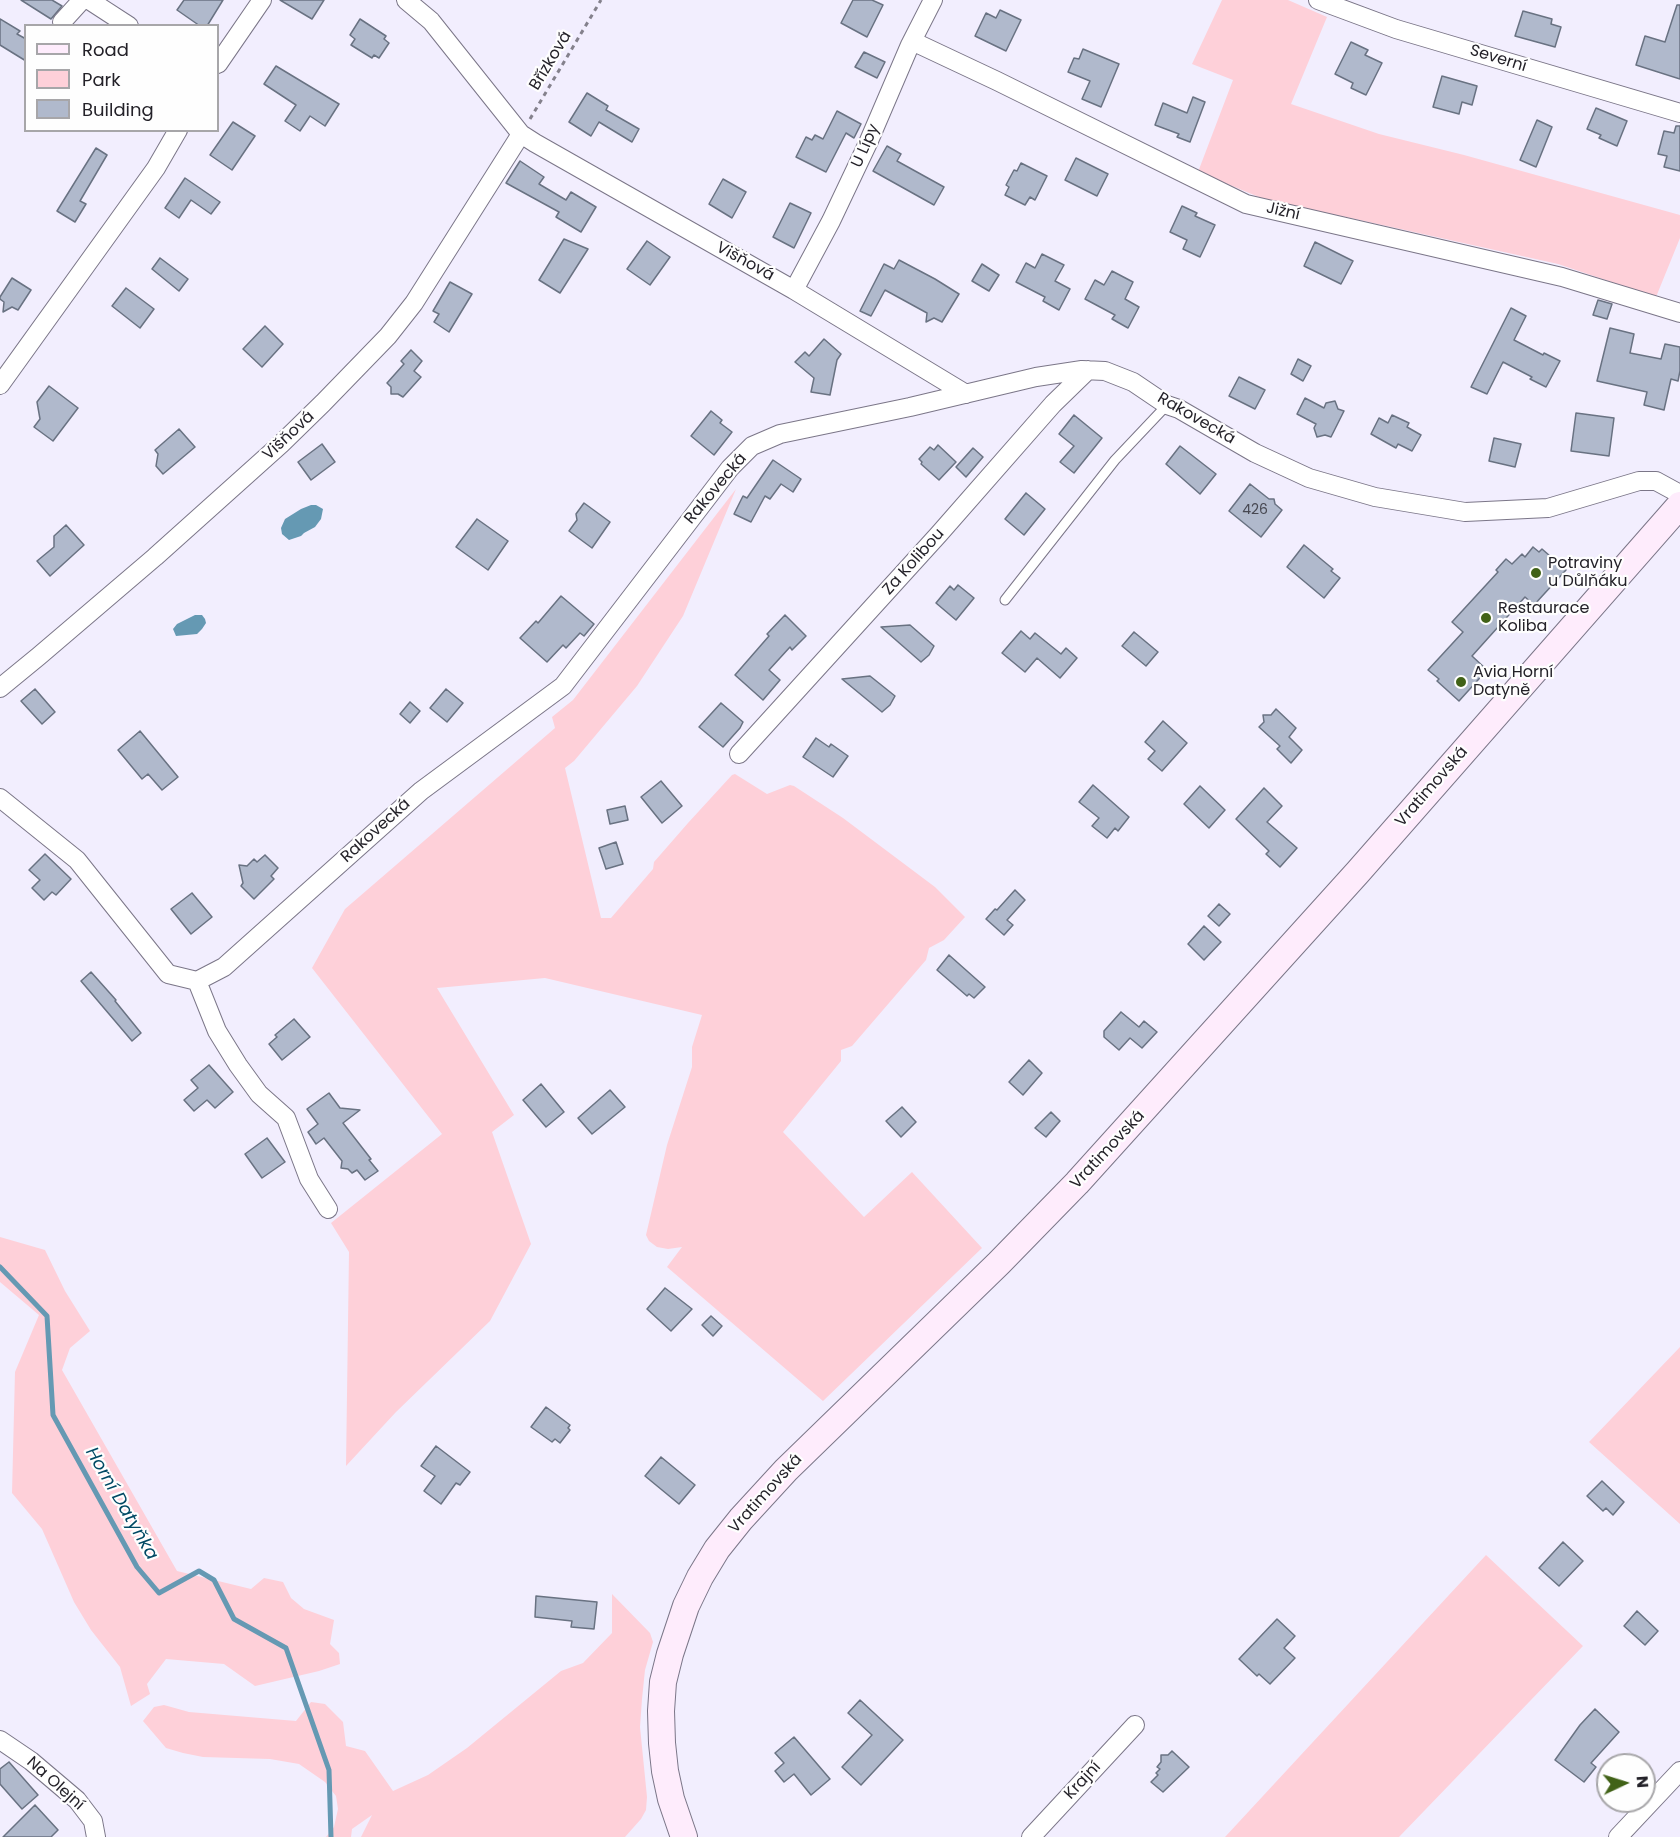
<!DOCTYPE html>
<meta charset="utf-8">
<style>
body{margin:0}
#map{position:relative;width:1680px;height:1837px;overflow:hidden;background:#f2eefe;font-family:Poppins,sans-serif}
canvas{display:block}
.legend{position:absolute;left:24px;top:24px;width:195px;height:108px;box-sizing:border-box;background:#fefefe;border:2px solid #a7a6a9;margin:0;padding:8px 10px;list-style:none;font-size:18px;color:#242229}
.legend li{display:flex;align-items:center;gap:12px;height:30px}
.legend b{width:30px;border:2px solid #a7a6a9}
.north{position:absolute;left:1596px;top:1753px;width:60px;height:60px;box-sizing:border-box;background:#fefefe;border:2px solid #a7a6a9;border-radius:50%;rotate:86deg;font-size:16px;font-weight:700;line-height:24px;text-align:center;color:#242229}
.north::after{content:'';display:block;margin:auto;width:21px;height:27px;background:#416217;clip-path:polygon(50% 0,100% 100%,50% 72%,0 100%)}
</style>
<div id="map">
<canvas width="1680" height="1837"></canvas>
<ul class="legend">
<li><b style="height:8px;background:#feecfc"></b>Road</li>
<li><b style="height:16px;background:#fed0d9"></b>Park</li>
<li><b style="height:16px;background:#b0b9cc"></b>Building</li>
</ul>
<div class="north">N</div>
</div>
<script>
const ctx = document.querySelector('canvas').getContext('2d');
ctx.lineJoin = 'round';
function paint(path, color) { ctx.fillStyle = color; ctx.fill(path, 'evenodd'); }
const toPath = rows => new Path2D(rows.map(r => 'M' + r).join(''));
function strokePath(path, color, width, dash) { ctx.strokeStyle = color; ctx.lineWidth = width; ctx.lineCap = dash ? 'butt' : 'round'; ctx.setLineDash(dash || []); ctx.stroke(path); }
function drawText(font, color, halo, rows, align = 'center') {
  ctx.font = font + ' Poppins,sans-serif'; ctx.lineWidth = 4.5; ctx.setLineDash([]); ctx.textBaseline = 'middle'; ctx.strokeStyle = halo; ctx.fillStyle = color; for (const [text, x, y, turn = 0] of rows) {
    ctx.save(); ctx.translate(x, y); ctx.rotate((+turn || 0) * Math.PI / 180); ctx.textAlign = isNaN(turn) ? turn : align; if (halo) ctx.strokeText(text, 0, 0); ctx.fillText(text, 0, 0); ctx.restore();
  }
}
paint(toPath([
 [1222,0,1288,0,1327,17,1291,104,1379,134,1464,155,1680,215,1680,238,1656,297,1558,264,1346,217,1276,204,1198,172,1233,80,1192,64],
 [736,489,683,616,637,686,574,761,565,768,601,918,611,918,653,869,654,862,688,823,732,775,735,774,767,794,790,785,794,786,843,818,935,887,965,917,944,940,929,948,926,960,852,1046,841,1050,841,1061,783,1132,864,1217,912,1172,982,1248,823,1401,667,1267,682,1247,668,1249,657,1247,649,1241,646,1235,667,1145,692,1067,692,1047,702,1015,545,978,437,988,514,1115,492,1132,531,1244,490,1321,396,1412,346,1466,349,1252,331,1223,442,1134,312,968,345,909,555,728,552,717,573,700],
 [0,1237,45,1250,65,1291,90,1331,70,1348,62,1370,177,1571,251,1589,264,1578,283,1582,291,1598,304,1609,334,1620,330,1644,339,1653,340,1664,319,1671,255,1686,224,1664,166,1659,147,1684,150,1694,131,1706,120,1667,91,1630,74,1602,42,1529,12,1493,15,1372,39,1315,0,1282],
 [1680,1347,1680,1524,1589,1442],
 [1486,1555,1583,1646,1399,1837,1225,1837],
 [612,1594,650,1633,653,1642,645,1670,642,1699,640,1727,647,1797,646,1810,641,1819,625,1837,361,1837,372,1815,352,1829,351,1837,326,1837,334,1827,338,1809,336,1796,325,1782,299,1764,270,1759,203,1757,183,1753,166,1748,143,1721,154,1707,164,1705,189,1712,296,1721,311,1702,325,1704,343,1722,346,1746,365,1751,393,1791,428,1775,467,1748,561,1671,583,1663,612,1633]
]), '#fed0d9');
paint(toPath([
 [311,505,316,505,323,509,321,519,315,527,304,533,301,536,289,540,282,534,281,528,285,519,301,509],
 [195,615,202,615,205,619,206,623,202,629,197,634,176,636,173,629,177,624]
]), '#6599b3');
strokePath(toPath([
 [0,1267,47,1316,53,1415,137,1567,159,1593,199,1571,214,1580,234,1619,286,1648,329,1770,331,1837]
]), '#6599b3', 5);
const building = toPath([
 [21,0,52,0,62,6,51,19,21,0],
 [184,0,223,0,207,26,200,26,177,10,184,0],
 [280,0,324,0,312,19,280,0],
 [853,0,872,0,883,5,867,37,841,23,853,0],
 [1677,5,1680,5,1680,79,1636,65,1645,36,1665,42,1677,5],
 [1000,10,1021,20,1006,51,975,36,986,13,996,18,1000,10],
 [1523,11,1552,19,1551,24,1561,27,1555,47,1515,36,1523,11],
 [0,19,20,31,17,34,26,39,26,61,0,45,0,19],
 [360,19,386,36,384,39,389,43,379,58,374,55,372,58,351,45,355,39,350,35,360,19],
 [1351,42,1368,50,1365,55,1382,63,1366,95,1351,88,1353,83,1335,74,1351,42],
 [1083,49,1119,64,1101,107,1082,99,1090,81,1068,72,1074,58,1079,59,1083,49],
 [864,52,885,62,877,78,855,67,864,52],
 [276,66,339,104,325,126,310,116,300,131,285,121,296,105,264,84,276,66],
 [1442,76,1477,86,1472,105,1462,102,1459,114,1433,107,1442,76],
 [587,93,608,106,606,110,639,129,632,142,599,122,591,136,569,122,587,93],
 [1193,97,1205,102,1190,142,1177,137,1179,134,1155,125,1163,103,1187,113,1193,97],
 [1596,108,1627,121,1617,146,1599,138,1601,135,1587,129,1596,108],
 [837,111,861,124,854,138,846,133,826,172,796,157,806,137,812,140,815,135,823,139,837,111],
 [1537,120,1552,127,1536,167,1520,160,1537,120],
 [233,122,255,136,232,170,210,155,233,122],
 [1676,126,1680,126,1680,171,1664,167,1667,156,1658,154,1664,131,1674,133,1676,126],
 [887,146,901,154,897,161,944,187,934,205,873,171,887,146],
 [96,148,107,155,80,201,86,204,75,222,57,211,96,148],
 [1076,158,1108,174,1097,196,1065,180,1076,158],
 [520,161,544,177,539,184,566,200,571,192,596,207,581,232,556,217,559,212,506,183,520,161],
 [1021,163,1047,176,1035,200,1030,197,1025,205,1005,195,1009,187,1006,185,1014,170,1017,171,1021,163],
 [185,178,220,202,211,214,191,200,179,218,165,208,185,178],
 [723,179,746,192,732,218,709,204,723,179],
 [790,203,811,213,794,248,773,237,790,203],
 [1182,206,1197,213,1195,216,1215,225,1200,257,1183,249,1187,240,1170,232,1182,206],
 [564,239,588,249,560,293,539,280,564,239],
 [647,241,670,257,650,285,627,269,647,241],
 [1315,242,1353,261,1341,284,1304,266,1315,242],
 [1042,254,1064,265,1055,281,1070,289,1059,310,1043,301,1045,297,1016,282,1026,263,1035,268,1042,254],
 [160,258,188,279,179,291,152,269,160,258],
 [899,260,935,279,959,294,942,322,934,318,926,322,927,313,885,290,871,316,860,311,884,264,894,269,899,260],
 [982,264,999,275,989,291,972,281,982,264],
 [1112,271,1133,282,1125,299,1139,307,1128,328,1112,319,1115,315,1085,299,1095,280,1104,285,1112,271],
 [12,278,31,290,18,310,12,307,3,312,4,302,0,299,0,297,12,278],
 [450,282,472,294,449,332,434,322,439,314,433,311,450,282],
 [126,288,154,309,140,328,112,306,126,288],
 [1598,300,1612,304,1607,319,1593,315,1598,300],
 [1511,308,1526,316,1514,340,1543,355,1544,353,1560,361,1546,387,1530,379,1532,377,1503,362,1487,394,1471,387,1511,308],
 [265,326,283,344,262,367,243,349,265,326],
 [1610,328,1634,334,1630,353,1661,359,1665,344,1680,347,1680,371,1678,381,1671,379,1664,410,1644,405,1647,392,1597,381,1610,328],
 [824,339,841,354,837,360,830,395,811,392,814,378,795,362,805,352,809,356,824,339],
 [411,350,422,361,414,371,421,377,403,397,398,394,391,394,391,387,387,383,404,364,401,361,411,350],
 [1298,359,1311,366,1303,381,1291,374,1298,359],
 [1239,377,1265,390,1255,409,1229,396,1239,377],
 [49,386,78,408,53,441,34,427,40,419,37,402,49,386],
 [1305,398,1324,408,1326,403,1335,401,1338,409,1344,411,1331,437,1325,435,1317,437,1314,428,1316,424,1297,414,1305,398],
 [711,411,722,420,720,423,732,432,714,455,691,436,711,411],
 [1576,413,1614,418,1609,456,1571,451,1576,413],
 [1074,415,1102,438,1074,473,1060,462,1074,446,1059,434,1074,415],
 [1392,415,1409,423,1407,427,1421,435,1412,451,1398,444,1396,448,1371,434,1379,418,1388,423,1392,415],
 [179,429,195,447,163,474,156,466,158,454,155,450,179,429],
 [1494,438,1521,444,1515,467,1489,461,1494,438],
 [322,444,335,462,311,480,298,462,322,444],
 [938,445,956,462,939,480,921,464,922,462,919,459,930,447,934,450,938,445],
 [1180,446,1216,474,1200,494,1166,464,1180,446],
 [973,448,983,457,966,477,956,467,973,448],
 [773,460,801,479,793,492,781,484,770,499,765,496,751,522,734,514,743,496,747,498,773,460],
 [1250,484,1269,499,1274,499,1275,504,1282,510,1261,537,1229,511,1250,484],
 [1026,493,1045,509,1024,535,1005,519,1026,493],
 [584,503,610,522,592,548,569,531,577,520,576,514,584,503],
 [477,519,508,541,488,570,456,547,477,519],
 [66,525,84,545,50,576,37,561,54,547,54,536,66,525],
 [1304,545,1333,569,1331,571,1340,578,1324,598,1287,567,1304,545],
 [1533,547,1539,552,1542,549,1566,570,1534,605,1525,597,1472,656,1487,670,1459,701,1437,681,1439,679,1428,670,1463,632,1452,622,1498,572,1496,570,1506,559,1512,564,1522,554,1525,557,1533,547],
 [958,585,974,598,956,620,936,603,950,586,954,590,958,585],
 [561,596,594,624,584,636,580,633,566,648,563,645,547,662,520,638,536,621,538,623,561,596],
 [785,615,806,636,792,650,790,647,769,670,780,680,763,700,735,675,769,636,767,634,785,615],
 [910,625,934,646,929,655,921,662,881,627,910,625],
 [1021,631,1030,639,1035,633,1061,654,1066,648,1077,658,1060,678,1037,658,1025,672,1002,653,1021,631],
 [1134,632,1158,652,1146,666,1122,646,1134,632],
 [870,676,895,696,890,705,882,712,842,679,870,676],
 [35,689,55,712,42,724,21,701,35,689],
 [446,689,463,703,447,722,430,708,446,689],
 [410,702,420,711,410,723,400,714,410,702],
 [721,703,743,722,740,728,723,747,699,727,721,703],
 [1276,709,1296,728,1289,737,1302,750,1291,763,1277,749,1280,746,1259,727,1264,722,1263,715,1271,715,1276,709],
 [1163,721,1187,743,1162,771,1148,759,1155,751,1145,742,1163,721],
 [140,731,178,777,162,790,148,774,142,779,118,750,140,731],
 [816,738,829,747,831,744,848,756,833,777,803,757,816,738],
 [661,781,682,806,662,823,641,797,661,781],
 [1093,785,1129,817,1118,831,1115,828,1107,838,1092,826,1099,818,1079,802,1093,785],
 [1200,786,1225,810,1209,828,1184,804,1200,786],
 [1264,788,1282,806,1267,822,1297,848,1280,867,1266,854,1269,851,1236,819,1264,788],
 [625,806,628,820,610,824,607,810,625,806],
 [616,842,623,864,606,869,599,848,616,842],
 [45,854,71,879,56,895,52,892,44,900,32,888,40,880,29,870,45,854],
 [265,855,278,868,271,876,274,879,254,899,241,886,243,883,239,865,247,866,254,859,257,862,265,855],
 [1015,890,1025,900,1007,920,1013,925,1004,935,986,919,995,909,997,910,1015,890],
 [192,893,212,917,191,934,171,909,192,893],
 [1219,904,1230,914,1219,926,1208,916,1219,904],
 [1204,926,1221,942,1204,960,1188,944,1204,926],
 [949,955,985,987,974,998,969,994,967,996,937,970,949,955],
 [91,972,116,1000,115,1001,141,1033,132,1041,81,981,91,972],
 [1121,1012,1139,1027,1144,1021,1157,1032,1142,1048,1130,1038,1119,1050,1104,1037,1104,1031,1121,1012],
 [294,1019,310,1037,282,1060,269,1044,277,1037,275,1035,294,1019],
 [1029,1060,1042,1073,1023,1095,1009,1082,1029,1060],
 [209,1065,233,1092,215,1108,207,1100,194,1111,184,1100,198,1088,191,1080,209,1065],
 [541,1084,564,1112,546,1127,523,1100,541,1084],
 [610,1090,625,1107,592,1134,578,1118,610,1090],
 [329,1093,340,1108,360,1110,343,1123,371,1159,369,1160,378,1171,365,1180,357,1170,352,1173,348,1169,341,1168,342,1161,324,1138,316,1144,308,1132,318,1124,307,1109,329,1093],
 [902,1107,916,1122,901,1137,886,1121,902,1107],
 [1051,1112,1060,1121,1046,1137,1035,1128,1051,1112],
 [267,1138,285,1162,262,1178,245,1154,267,1138],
 [665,1288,692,1309,671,1331,647,1309,665,1288],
 [711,1316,722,1326,713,1336,702,1325,711,1316],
 [546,1407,570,1425,568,1428,570,1430,560,1443,555,1439,552,1442,531,1427,546,1407],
 [436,1446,470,1472,460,1485,456,1483,441,1504,424,1491,435,1476,421,1466,436,1446],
 [661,1457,695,1485,679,1504,645,1476,661,1457],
 [1602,1481,1624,1502,1613,1515,1606,1508,1603,1511,1587,1496,1602,1481],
 [1563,1542,1583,1561,1559,1586,1539,1568,1563,1542],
 [536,1596,597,1602,594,1629,571,1627,572,1621,535,1617,536,1596],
 [1637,1611,1658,1631,1645,1645,1624,1626,1637,1611],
 [1277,1619,1295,1636,1284,1648,1295,1658,1270,1684,1259,1674,1257,1676,1239,1659,1277,1619],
 [860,1700,903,1740,861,1785,842,1767,872,1735,848,1713,860,1700],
 [1595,1709,1619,1732,1591,1763,1596,1767,1584,1782,1555,1760,1580,1725,1595,1709],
 [794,1737,830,1779,811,1795,794,1774,784,1782,775,1771,784,1763,775,1753,794,1737],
 [1172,1751,1189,1767,1163,1792,1151,1782,1158,1775,1156,1773,1160,1769,1157,1767,1161,1762,1161,1755,1168,1755,1172,1751],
 [9,1762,38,1795,22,1809,0,1784,0,1769,9,1762],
 [35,1805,58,1830,51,1837,3,1837,35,1805]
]);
paint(building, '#b0b9cc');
strokePath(building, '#697282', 1.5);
const lane = toPath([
 [1005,600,1115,460,1167,405]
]);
const street = toPath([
 [89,0,129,26],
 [406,0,431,21,521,134,535,143,794,290,966,394],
 [1318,0,1396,29,1680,113],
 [62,22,82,0],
 [912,41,997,81,1246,204,1562,277,1680,313],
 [218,64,262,0],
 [794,290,831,221,868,143,910,45,933,0],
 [0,385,156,168,178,130],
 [0,688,39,656,155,557,281,444,323,403,388,336,414,303,521,134],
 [739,754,939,534,1053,404,1088,370],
 [0,798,77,860,168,974,197,981,224,967,421,791,563,686,730,468,752,446,780,434,910,407,1036,377,1082,370,1105,371,1133,382,1167,405,1179,409,1255,453,1309,478,1375,497,1465,512,1548,508,1639,481,1656,481,1680,494],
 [197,981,217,1031,238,1065,259,1094,286,1118,309,1179,328,1209],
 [0,1740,31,1761,77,1800,93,1821,96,1837],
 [1031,1837,1135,1725],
 [1618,1837,1680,1771]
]);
const secondary = toPath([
 [684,1837,671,1799,665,1771,662,1743,661,1711,663,1682,670,1654,686,1606,700,1577,717,1549,741,1519,786,1470,999,1263,1077,1183,1358,872,1680,505]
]);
strokePath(lane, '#7b7688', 11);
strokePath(street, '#7b7688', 20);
strokePath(secondary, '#7b7688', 28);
strokePath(toPath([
 [530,119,601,0]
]), '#84818c', 3, [4.5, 4.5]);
strokePath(lane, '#fff', 9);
strokePath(street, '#fff', 18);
strokePath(secondary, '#feecfc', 26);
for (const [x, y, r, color] of [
 [1536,573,6,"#416217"],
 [1486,618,6,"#416217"],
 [1461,682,6,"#416217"]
]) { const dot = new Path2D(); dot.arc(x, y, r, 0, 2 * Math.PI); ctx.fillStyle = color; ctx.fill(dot); strokePath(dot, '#fefefe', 2); }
drawText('14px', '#474852', null, [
 ["426",1255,510]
]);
drawText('16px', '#242229', '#fefefe', [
 ["Severní",1498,59,17],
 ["Břízková",551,61,-59],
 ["U Lípy",866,146,-66],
 ["Jižní",1283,212,13],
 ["Višňová",745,262,29],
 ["Rakovecká",1196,419,30],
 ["Višňová",289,436,-43],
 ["Rakovecká",716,489,-50],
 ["Za Kolibou",914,562,-48],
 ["Vratimovská",1432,787,-49],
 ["Rakovecká",376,831,-42],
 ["Vratimovská",1108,1150,-47],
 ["Vratimovská",766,1494,-48],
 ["Krajní",1083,1781,-47],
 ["Na Olejní",55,1784,42]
]);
drawText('16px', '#242229', '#fefefe', [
 ["Potraviny",1548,564],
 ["u Důlňáku",1548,582],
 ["Restaurace",1498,609],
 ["Koliba",1498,627],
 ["Avia Horní",1473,673],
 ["Datyně",1473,691]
], 'left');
drawText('italic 18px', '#004964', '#fefefe', [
 ["Horní Datyňka",121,1504,60]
]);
</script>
